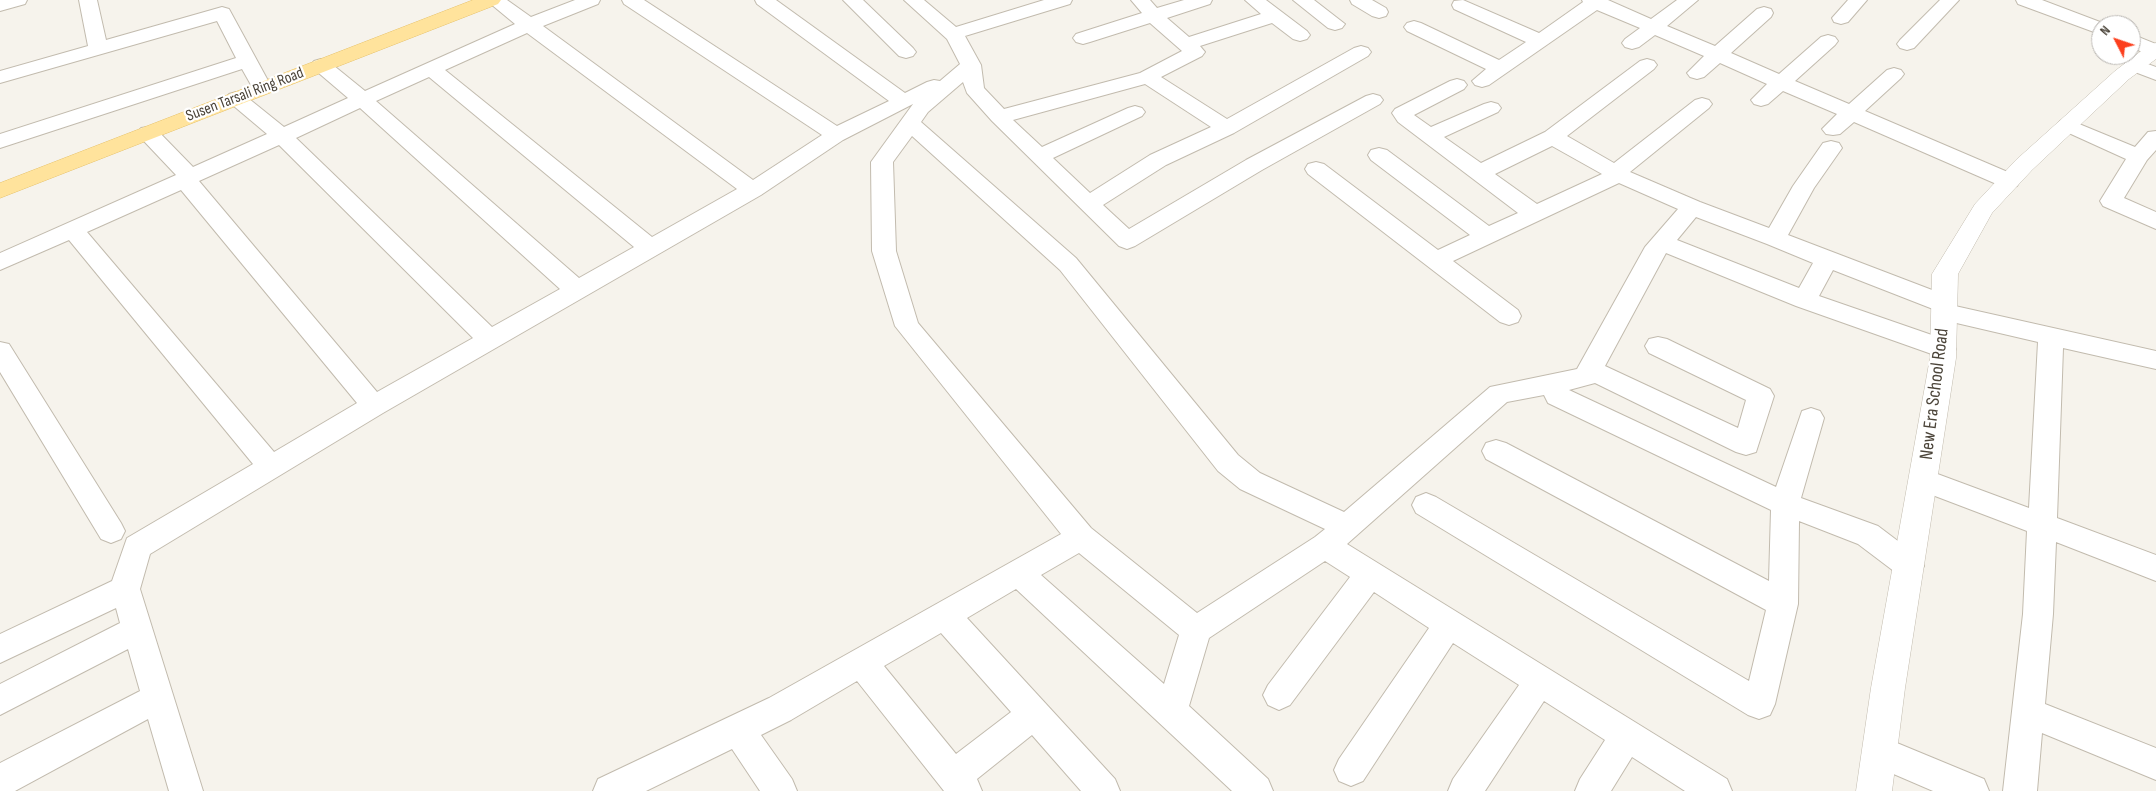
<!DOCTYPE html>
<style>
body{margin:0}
#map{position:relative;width:2156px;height:791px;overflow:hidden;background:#f6f3ec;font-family:"Sofia Sans Condensed",sans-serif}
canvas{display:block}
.north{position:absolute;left:2091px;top:15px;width:50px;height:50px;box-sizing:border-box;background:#fff;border:1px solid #b7b4b0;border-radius:50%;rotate:311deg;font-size:14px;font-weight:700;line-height:20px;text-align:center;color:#4b4439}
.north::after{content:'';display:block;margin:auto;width:18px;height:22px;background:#fc3f1d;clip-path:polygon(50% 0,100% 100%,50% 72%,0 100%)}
</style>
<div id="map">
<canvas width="2156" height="791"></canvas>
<div class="north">N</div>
</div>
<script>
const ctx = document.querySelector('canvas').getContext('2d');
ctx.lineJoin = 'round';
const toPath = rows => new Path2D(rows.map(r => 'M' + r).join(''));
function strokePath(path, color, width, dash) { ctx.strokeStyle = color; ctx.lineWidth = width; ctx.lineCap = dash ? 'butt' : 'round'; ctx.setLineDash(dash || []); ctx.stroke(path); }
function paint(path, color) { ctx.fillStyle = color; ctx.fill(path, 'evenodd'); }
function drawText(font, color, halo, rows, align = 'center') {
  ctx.font = font + ' "Sofia Sans Condensed",sans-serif'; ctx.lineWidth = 4.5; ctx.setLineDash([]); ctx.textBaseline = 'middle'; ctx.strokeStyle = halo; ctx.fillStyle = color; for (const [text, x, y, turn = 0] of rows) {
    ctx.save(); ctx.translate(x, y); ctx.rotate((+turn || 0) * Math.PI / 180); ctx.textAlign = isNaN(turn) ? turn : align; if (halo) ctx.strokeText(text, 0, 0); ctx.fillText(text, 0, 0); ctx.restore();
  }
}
const minor = toPath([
 [0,0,27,0,25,4,0,11,0,0],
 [79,0,97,0,106,40,215,9,222,7,229,9,272,88,269,92,262,94,255,92,242,69,0,148,0,134,236,58,217,21,0,83,0,71,88,46,79,0],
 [486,0,507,0,531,17,575,0,600,0,598,4,543,26,753,180,822,135,624,4,622,0,644,0,837,126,889,101,757,4,755,0,776,0,905,93,927,82,934,80,940,81,960,64,947,39,904,0,924,0,956,27,1044,0,1072,0,1070,4,965,36,981,65,984,88,1004,109,1140,73,1182,51,1150,23,1090,42,1083,44,1076,42,1073,38,1076,34,1142,13,1131,0,1150,0,1157,8,1184,0,1212,0,1210,4,1167,18,1189,37,1261,14,1245,0,1266,0,1307,31,1310,35,1307,39,1300,41,1293,39,1272,23,1200,46,1205,52,1202,56,1161,77,1227,119,1354,48,1361,46,1368,48,1371,52,1368,56,1234,133,1166,165,1103,205,1129,229,1246,160,1366,96,1373,94,1380,96,1383,100,1380,104,1262,170,1135,246,1127,249,1119,246,992,121,967,93,963,82,928,112,921,122,1076,258,1238,455,1260,473,1344,512,1490,387,1577,369,1645,247,1678,209,1619,183,1453,261,1518,310,1521,316,1518,322,1509,325,1500,322,1308,174,1305,169,1308,164,1316,162,1324,164,1438,250,1470,235,1371,160,1368,155,1371,150,1379,148,1387,150,1489,226,1518,213,1398,122,1392,113,1395,109,1450,81,1457,79,1464,81,1467,85,1464,89,1414,115,1431,127,1484,104,1491,102,1498,104,1501,108,1498,112,1444,137,1481,163,1545,132,1640,61,1647,59,1654,61,1657,65,1654,69,1567,136,1614,163,1695,100,1702,98,1709,100,1712,104,1709,108,1630,172,1700,202,1769,228,1793,186,1823,143,1831,141,1839,143,1842,148,1814,188,1788,235,1953,298,1956,304,1955,306,2156,351,2156,369,2063,348,2057,518,2156,555,2156,581,2056,542,2053,614,2045,704,2156,748,2156,780,2042,733,2037,791,2003,791,2023,614,2027,531,1914,488,1910,480,1914,472,1924,469,2029,508,2038,342,1935,318,1932,312,1933,309,1833,270,1819,296,1952,342,1956,349,1952,356,1943,358,1796,306,1666,253,1605,366,1738,428,1746,400,1649,353,1645,346,1649,339,1658,337,1667,339,1770,389,1774,396,1756,452,1746,455,1736,452,1595,383,1569,390,1776,487,1802,411,1811,408,1820,411,1824,418,1801,498,1878,526,1919,557,1924,566,1919,575,1909,579,1899,575,1858,544,1799,521,1798,604,1775,704,1770,715,1759,719,1748,715,1416,513,1412,505,1416,497,1426,493,1436,497,1749,681,1766,610,1486,459,1482,451,1486,443,1496,440,1506,443,1769,581,1771,510,1548,403,1544,395,1507,402,1347,544,1727,779,1732,791,1685,791,1632,757,1611,791,1575,791,1580,779,1605,740,1544,701,1485,791,1448,791,1453,779,1519,685,1453,643,1363,781,1351,786,1339,781,1334,770,1339,759,1429,628,1374,592,1290,705,1279,710,1268,705,1263,695,1268,685,1350,577,1325,561,1209,638,1189,706,1268,779,1273,791,1232,791,1016,589,967,618,1115,779,1120,791,1081,791,1032,735,977,779,982,791,944,791,857,681,791,720,761,735,792,779,797,791,760,791,732,749,646,791,593,791,598,779,769,698,1061,534,895,326,872,251,871,162,913,104,843,140,761,195,383,413,150,554,140,589,203,791,169,791,148,719,15,791,0,791,0,763,140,691,128,649,0,715,0,684,120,623,116,608,0,663,0,634,112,581,127,538,253,464,69,240,0,270,0,253,176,175,141,138,137,133,141,128,148,127,155,128,193,167,267,134,229,102,226,98,229,94,236,92,243,94,284,127,348,98,314,69,311,65,314,61,321,59,328,61,365,91,515,24,486,0],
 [527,33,737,189,652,237,445,70,527,33],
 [429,77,634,247,579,278,376,101,429,77],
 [1145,84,1211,127,1150,155,1090,193,1053,158,1142,116,1145,112,1142,108,1135,106,1128,108,1042,147,1013,120,1145,84],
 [360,108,560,289,492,327,296,138,360,108],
 [912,136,1060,270,1218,471,1240,489,1325,529,1315,537,1197,613,1091,528,918,323,896,251,893,162,912,136],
 [279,145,473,338,377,392,199,181,279,145],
 [1552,146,1602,174,1537,204,1495,174,1552,146],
 [181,190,357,403,274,452,87,232,181,190],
 [1696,217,1767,244,1813,263,1799,288,1677,240,1696,217],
 [1079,553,1179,635,1164,684,1041,575,1079,553],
 [941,633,1011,712,956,754,884,666,941,633],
 [843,0,863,0,913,48,916,52,913,56,906,58,899,56,843,0],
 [1293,0,1314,0,1345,24,1342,28,1335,30,1328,28,1293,0],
 [1350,0,1372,0,1386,8,1388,12,1386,16,1379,18,1372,16,1352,4,1350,0],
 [1463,0,1539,33,1583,2,1582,0,1608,0,1651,19,1677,0,1698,0,1667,26,1715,46,1757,9,1764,7,1771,9,1773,13,1771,17,1731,53,1779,74,1821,37,1828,35,1835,37,1838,41,1835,45,1795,81,1849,104,1887,70,1894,68,1901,70,1904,74,1901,78,1865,111,2017,176,2020,181,2017,186,2009,188,2001,186,1854,122,1840,134,1833,135,1826,134,1822,129,1837,114,1783,91,1768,104,1761,106,1754,104,1751,100,1767,84,1720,63,1704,77,1697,79,1690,77,1687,73,1704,56,1655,35,1639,47,1632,49,1625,47,1622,43,1625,39,1640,28,1597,10,1489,85,1482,87,1475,85,1472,81,1486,69,1407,31,1404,27,1407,23,1414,21,1421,23,1499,60,1526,42,1454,9,1452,5,1454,1,1463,0],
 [1848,0,1867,0,1848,22,1841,24,1834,22,1832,18,1848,0],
 [1940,0,1959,0,1914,48,1907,50,1900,48,1897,44,1900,40,1940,0],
 [2016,0,2042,0,2108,25,2101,25,2101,34,2094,32,2018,4,2016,0],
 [2131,34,2156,44,2156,55,2147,54,2131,47,2131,34],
 [2134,59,2156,67,2156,80,2127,69,2124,65,2127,61,2134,59],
 [2067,119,2135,147,2148,132,2156,131,2156,150,2147,160,2124,198,2156,212,2156,229,2103,206,2100,201,2126,159,2060,129,2057,125,2060,121,2067,119],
 [0,342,9,344,121,523,125,531,121,539,111,543,101,539,0,372,0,342],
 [1880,736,1984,779,1989,791,1933,791,1868,763,1863,752,1868,741,1880,736]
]);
const tertiary = toPath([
 [2156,43,2156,59,2129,79,2032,170,1992,213,1958,274,1956,358,1905,688,1892,791,1856,791,1871,688,1930,358,1932,274,1975,204,2016,160,2115,71,2149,45,2156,43]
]);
const primary = toPath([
 [473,0,501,0,498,4,0,198,0,183,473,0]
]);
strokePath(minor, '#c2bbae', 2);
strokePath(tertiary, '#c2bbae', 1);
strokePath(primary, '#e6c16a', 1);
paint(minor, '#fff');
paint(tertiary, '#fff');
paint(primary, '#ffe39c');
drawText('16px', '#4b4439', '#fff', [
 ["Susen Tarsali Ring Road",245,95,-21]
]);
drawText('19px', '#4b4439', '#fff', [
 ["New Era School Road",1935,394,-83]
]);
</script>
